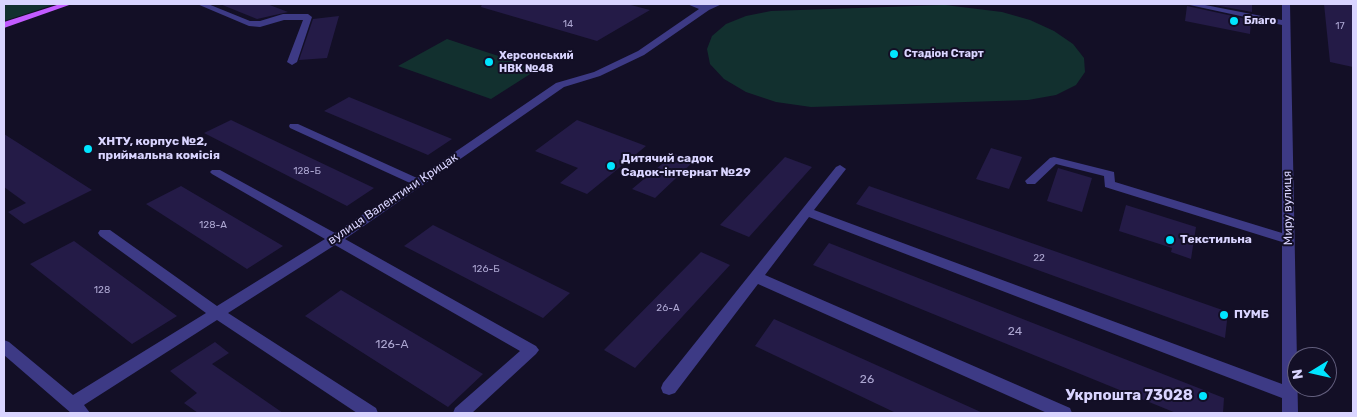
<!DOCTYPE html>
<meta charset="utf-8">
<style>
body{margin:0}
#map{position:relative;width:1357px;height:417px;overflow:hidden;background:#130f26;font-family:Rubik,sans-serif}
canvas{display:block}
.frame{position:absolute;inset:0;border:5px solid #d9d4ff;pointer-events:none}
.north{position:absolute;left:1287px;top:347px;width:50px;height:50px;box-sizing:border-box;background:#130f26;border:1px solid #625e7d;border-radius:50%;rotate:261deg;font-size:14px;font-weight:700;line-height:20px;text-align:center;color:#d9d4ff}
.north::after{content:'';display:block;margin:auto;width:18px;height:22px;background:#00e5ff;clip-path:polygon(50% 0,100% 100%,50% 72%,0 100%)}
</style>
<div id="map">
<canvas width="1357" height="417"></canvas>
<div class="frame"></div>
<div class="north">N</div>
</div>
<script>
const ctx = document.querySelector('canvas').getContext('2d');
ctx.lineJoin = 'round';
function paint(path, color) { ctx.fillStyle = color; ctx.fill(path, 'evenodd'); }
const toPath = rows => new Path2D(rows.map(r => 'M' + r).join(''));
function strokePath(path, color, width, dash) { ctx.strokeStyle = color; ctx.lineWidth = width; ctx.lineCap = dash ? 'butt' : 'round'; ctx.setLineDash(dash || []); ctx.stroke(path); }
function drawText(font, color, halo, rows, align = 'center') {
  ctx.font = font + ' Rubik,sans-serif'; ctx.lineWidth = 4; ctx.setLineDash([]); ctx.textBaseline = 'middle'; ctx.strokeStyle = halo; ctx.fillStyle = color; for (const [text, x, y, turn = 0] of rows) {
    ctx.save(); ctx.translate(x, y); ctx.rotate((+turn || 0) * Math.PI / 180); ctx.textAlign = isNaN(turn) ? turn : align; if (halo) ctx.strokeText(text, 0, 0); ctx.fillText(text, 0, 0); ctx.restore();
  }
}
paint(toPath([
 [4,4,56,4,4,21],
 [945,5,1002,12,1030,20,1054,31,1073,44,1084,58,1085,72,1076,85,1056,95,1028,100,811,107,776,102,746,92,724,79,710,64,707,49,712,36,726,24,746,16,771,11],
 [447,39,474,48,538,69,491,99,398,66]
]), '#12302f');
paint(toPath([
 [220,4,267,4,288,12,257,19],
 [482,4,627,4,650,10,597,41,481,7],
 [1209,4,1252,4,1252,12],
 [1324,4,1352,4,1353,67,1330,62],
 [1187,6,1251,20,1250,34,1185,21],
 [339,16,327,58,299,60,313,19],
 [349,97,452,139,428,155,324,111],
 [231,120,374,188,347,206,204,133],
 [577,120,646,146,587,194,560,183,578,168,535,151],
 [4,134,92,190,24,224,8,212,26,203,4,187],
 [991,148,1022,157,1009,189,976,179],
 [674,154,694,161,655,198,632,189],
 [785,157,812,167,749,237,720,225],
 [1058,168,1092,178,1082,212,1047,201],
 [181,186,283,246,247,269,146,204],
 [869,186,1228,312,1225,338,856,204],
 [1126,205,1196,227,1191,259,1171,252,1172,248,1119,231],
 [433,225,570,293,543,318,404,246],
 [74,241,177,316,132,344,30,264],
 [829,243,1224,398,1223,413,1176,413,813,265],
 [701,252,730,265,635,368,604,350],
 [341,290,483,374,448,407,305,316],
 [774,319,983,413,896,413,755,346],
 [215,342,229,353,212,364,283,413,198,413,184,403,197,393,170,371]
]), '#241b47');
paint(toPath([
 [197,4,208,4,250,21,260,21,283,14,308,14,312,17,297,62,292,65,287,62,303,20,284,20,260,27,249,26,197,4],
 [687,4,722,4,709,10,644,55,600,76,564,87,345,239,536,346,539,350,536,354,472,413,453,413,455,408,520,351,335,245,228,313,376,408,378,413,357,413,217,320,84,405,90,413,71,413,4,355,4,340,9,342,73,395,206,313,100,236,98,233,100,230,110,230,217,306,325,239,212,174,210,172,212,170,220,170,335,233,410,183,290,128,289,126,290,124,298,124,417,178,556,83,594,72,638,51,699,9,687,4],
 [1185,4,1200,4,1282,20,1282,4,1290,4,1298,413,1282,413,1282,398,809,217,765,275,1070,408,1072,413,1047,413,758,284,675,393,669,395,663,393,661,388,663,383,836,167,840,165,846,169,814,210,1282,384,1282,242,1105,187,1104,176,1056,164,1035,184,1027,184,1025,181,1050,158,1054,157,1114,172,1115,182,1282,233,1282,25,1185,4]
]), '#3d3a85');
paint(toPath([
 [60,4,72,4,4,28,4,22,60,4]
]), '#c25bff');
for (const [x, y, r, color] of [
 [1234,21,5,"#00e5ff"],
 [894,54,5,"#00e5ff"],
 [489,62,5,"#00e5ff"],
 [88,149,5,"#00e5ff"],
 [611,166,5,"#00e5ff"],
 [1170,240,5,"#00e5ff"],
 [1224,315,5,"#00e5ff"],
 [1203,396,5,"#00e5ff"]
]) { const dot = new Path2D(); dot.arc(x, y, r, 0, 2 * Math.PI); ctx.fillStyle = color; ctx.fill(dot); strokePath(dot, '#130f26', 2); }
drawText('10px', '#aca6d1', null, [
 ["14",568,24],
 ["17",1340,26],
 ["128-Б",307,171],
 ["128-А",213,225],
 ["22",1039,258],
 ["126-Б",486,269],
 ["128",102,290],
 ["26-А",668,308]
]);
drawText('bold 11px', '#d9d4ff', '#130f26', [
 ["Благо",1244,21],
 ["Стадіон Старт",904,54],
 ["Херсонський",499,56],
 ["НВК №48",499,69]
], 'left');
drawText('bold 12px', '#d9d4ff', '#130f26', [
 ["ХНТУ, корпус №2,",98,142],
 ["приймальна комісія",98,156],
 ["Дитячий садок",621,159],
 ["Садок-інтернат №29",621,173],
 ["Текстильна",1180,240],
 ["ПУМБ",1234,315]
], 'left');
drawText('12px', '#d9d4ff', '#130f26', [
 ["вулиця Валентини Крицак",393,199,-34],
 ["Миру вулиця",1288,208,-91]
]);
drawText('12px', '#aca6d1', null, [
 ["24",1015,332],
 ["126-А",392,345],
 ["26",867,380]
]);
drawText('bold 15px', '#d9d4ff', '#130f26', [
 ["Укрпошта 73028",1193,396]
], 'right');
</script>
